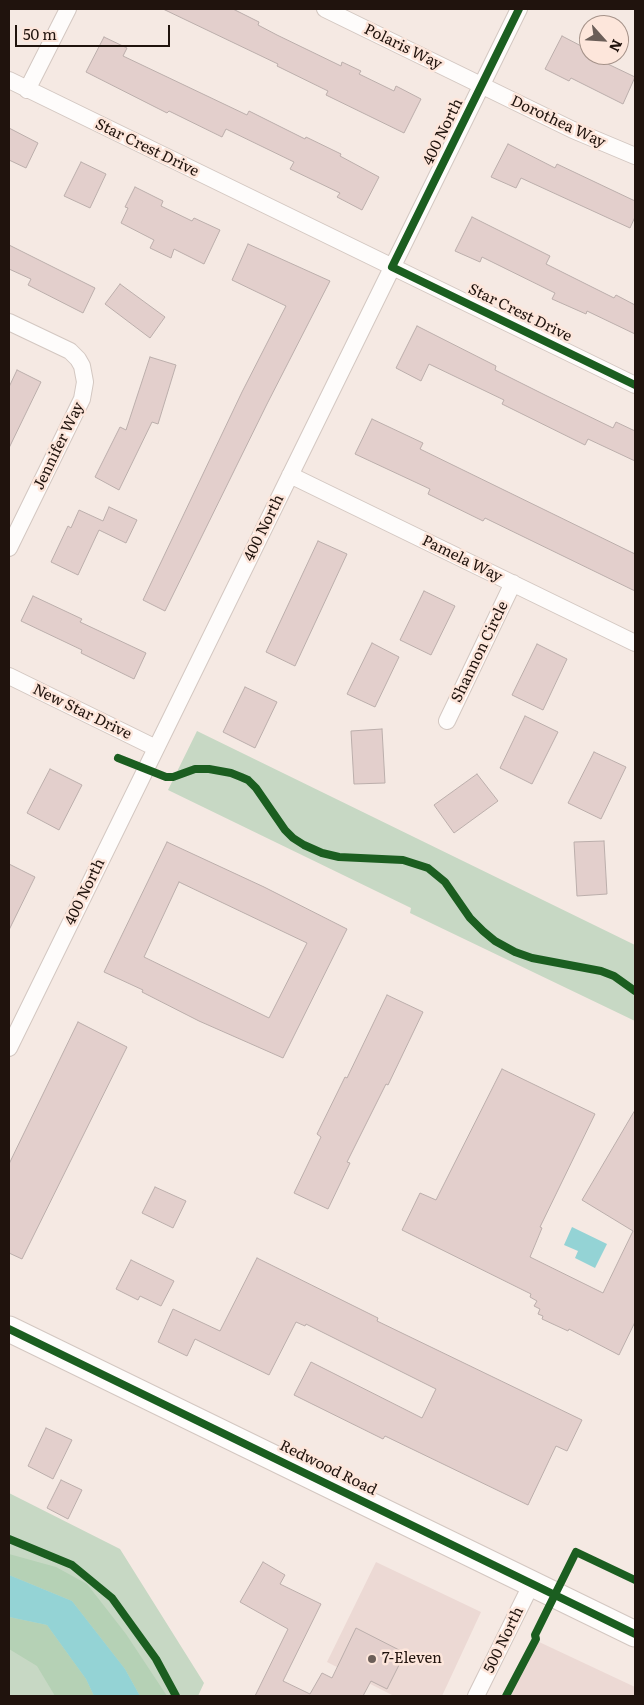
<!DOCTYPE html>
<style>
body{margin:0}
#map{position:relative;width:644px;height:1705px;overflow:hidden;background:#f5e9e3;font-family:Literata,serif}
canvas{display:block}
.frame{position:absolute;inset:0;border:10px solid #20130d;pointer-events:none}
.north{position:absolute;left:579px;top:15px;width:50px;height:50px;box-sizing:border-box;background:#fde6db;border:1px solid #a59289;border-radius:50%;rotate:116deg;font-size:14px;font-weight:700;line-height:20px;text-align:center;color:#20130d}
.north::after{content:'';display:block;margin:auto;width:18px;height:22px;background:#6b5e58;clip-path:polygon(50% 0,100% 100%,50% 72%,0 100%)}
.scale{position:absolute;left:15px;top:25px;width:155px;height:22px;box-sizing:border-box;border:2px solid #20130d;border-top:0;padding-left:6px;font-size:15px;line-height:18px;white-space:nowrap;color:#20130d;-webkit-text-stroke:4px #fde6db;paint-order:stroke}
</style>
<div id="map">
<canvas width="644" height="1705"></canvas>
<div class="frame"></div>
<div class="north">N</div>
<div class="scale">50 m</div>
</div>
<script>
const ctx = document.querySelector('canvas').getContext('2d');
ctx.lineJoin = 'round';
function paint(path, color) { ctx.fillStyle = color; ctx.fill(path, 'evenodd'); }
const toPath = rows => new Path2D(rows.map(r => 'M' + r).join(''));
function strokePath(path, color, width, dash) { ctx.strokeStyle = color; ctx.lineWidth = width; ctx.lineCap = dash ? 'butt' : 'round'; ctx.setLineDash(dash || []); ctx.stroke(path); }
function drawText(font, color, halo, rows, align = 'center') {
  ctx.font = font + ' Literata,serif'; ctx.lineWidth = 5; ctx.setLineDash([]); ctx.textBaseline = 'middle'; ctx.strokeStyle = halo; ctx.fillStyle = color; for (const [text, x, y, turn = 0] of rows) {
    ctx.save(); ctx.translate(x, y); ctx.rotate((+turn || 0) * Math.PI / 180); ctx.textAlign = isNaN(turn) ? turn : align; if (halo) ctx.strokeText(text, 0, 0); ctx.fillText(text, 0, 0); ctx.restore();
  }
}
paint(toPath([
 [376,1562,481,1612,442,1696,394,1696,327,1662],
 [537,1641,635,1687,635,1696,508,1696]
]), '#ecd9d4');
paint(toPath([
 [197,731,635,945,635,1021,410,913,411,908,168,790],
 [9,1493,120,1549,204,1683,198,1696,9,1696]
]), '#c7d8c4');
paint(toPath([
 [9,1554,56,1567,87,1584,126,1634,167,1696,140,1696,125,1669,72,1601,9,1575],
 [9,1617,47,1625,86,1679,94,1696,55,1696,37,1666,9,1649]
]), '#b5d1b5');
paint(toPath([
 [572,1227,607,1244,595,1268,575,1258,578,1251,564,1245],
 [9,1575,72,1601,125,1669,140,1696,94,1696,86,1679,47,1625,9,1617]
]), '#94d3d5');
const building = toPath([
 [163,9,233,9,259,22,258,25,277,35,341,66,342,62,361,71,359,74,394,91,396,86,421,99,404,133,326,95,328,91,277,66,278,64,163,9],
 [562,36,585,48,583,51,589,55,635,77,623,104,571,78,569,81,545,69,562,36],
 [104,37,127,48,123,56,247,115,249,111,305,139,306,137,341,154,340,156,379,177,362,210,337,197,340,193,290,169,294,162,226,129,222,137,169,111,167,113,86,72,104,37],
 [9,128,38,143,26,168,9,160,9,128],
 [508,144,555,168,557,164,635,201,635,217,630,228,521,178,516,188,491,177,508,144],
 [81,162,106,174,90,208,64,196,81,162],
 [135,187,163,201,161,206,192,221,194,218,220,230,204,264,174,249,171,258,150,248,154,240,121,223,128,208,125,207,135,187],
 [472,217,550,256,546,264,614,298,616,295,635,305,635,334,587,311,586,314,552,299,555,293,482,257,480,262,455,251,472,217],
 [248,244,330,281,267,404,165,611,143,600,242,392,286,306,232,280,248,244],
 [9,245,95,288,83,313,28,285,31,279,9,269,9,245],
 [120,284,165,317,150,338,105,304,120,284],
 [417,326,496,366,495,370,547,396,613,428,616,422,635,431,635,461,588,439,585,445,502,404,504,400,429,364,421,381,396,368,417,326],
 [150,357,176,365,158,424,152,422,119,490,95,477,120,427,126,430,150,357],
 [17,370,41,382,9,448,9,387,17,370],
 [372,419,423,443,420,449,635,554,635,591,485,518,483,521,428,494,430,489,355,454,372,419],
 [109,507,137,520,126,543,99,530,78,575,51,562,68,526,71,528,79,510,103,521,109,507],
 [318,541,347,554,295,666,266,652,318,541],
 [424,591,455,606,431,655,400,640,424,591],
 [33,596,82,619,80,622,146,653,134,679,81,653,82,650,21,621,33,596],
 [372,643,399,657,375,707,347,694,372,643],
 [537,644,567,659,543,710,512,695,537,644],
 [245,687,277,702,255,748,223,732,245,687],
 [525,716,558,732,532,784,500,768,525,716],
 [382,729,385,783,354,784,351,731,382,729],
 [594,752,626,767,601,819,568,803,594,752],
 [50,769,82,785,59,830,27,813,50,769],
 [477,774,498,801,454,833,434,805,477,774],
 [604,841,607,894,577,896,574,842,604,841],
 [167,842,264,887,347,929,283,1058,199,1021,142,992,143,990,104,972,167,842],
 [179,882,307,943,269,1018,144,957,179,882],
 [9,864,35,877,9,930,9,864],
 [387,995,423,1012,388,1085,386,1084,347,1162,350,1163,328,1209,294,1193,321,1137,317,1134,345,1077,347,1078,387,995],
 [78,1022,127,1047,22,1259,9,1253,9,1164,78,1022],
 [502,1069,595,1114,540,1227,542,1228,530,1257,603,1293,633,1231,582,1200,635,1110,635,1322,619,1355,569,1329,568,1331,542,1319,543,1316,538,1314,540,1309,534,1306,537,1301,530,1297,531,1294,402,1230,420,1193,436,1200,502,1069],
 [155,1187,186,1201,173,1228,142,1213,155,1187],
 [257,1258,378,1318,377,1321,582,1420,567,1451,556,1446,528,1505,385,1436,383,1439,294,1395,311,1362,422,1418,436,1389,306,1324,305,1326,296,1322,269,1375,195,1339,187,1356,158,1342,173,1309,220,1331,257,1258],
 [131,1260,174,1281,161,1306,140,1296,138,1300,116,1289,131,1260],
 [46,1428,72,1440,53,1479,28,1466,46,1428],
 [61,1480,82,1490,68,1519,47,1508,61,1480],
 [263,1562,285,1575,280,1584,321,1604,283,1681,310,1694,322,1673,332,1678,356,1628,405,1653,387,1689,371,1681,363,1696,255,1696,288,1629,240,1602,263,1562]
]);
paint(building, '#e3cfcc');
strokePath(building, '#bbaeab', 1);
const street = toPath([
 [325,9,573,130,635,156],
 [9,80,635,385],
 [27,90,68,9],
 [9,322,70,351,78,359,82,366,85,382,82,399,9,548],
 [290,475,635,643],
 [9,676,156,748],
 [447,721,513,583],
 [9,1048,519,9],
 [476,1696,532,1583]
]);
const primary = toPath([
 [9,1329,635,1634]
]);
strokePath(street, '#d3c7c1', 18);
strokePath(primary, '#d3c7c1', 27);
strokePath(street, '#fefcfb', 16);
strokePath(primary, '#fefcfb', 25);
strokePath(toPath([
 [519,9,392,267,635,385],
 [118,758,166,777,173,777,195,769,209,769,231,773,241,777,248,780,256,788,285,830,293,838,304,845,322,853,339,857,403,860,428,868,445,882,470,918,483,931,495,941,515,952,532,958,601,971,614,976,635,991],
 [9,1329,635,1634],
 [9,1539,72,1565,112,1598,156,1659,176,1696],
 [506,1696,536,1639,535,1635,576,1552,635,1580]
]), '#1b5e20', 8);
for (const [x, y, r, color] of [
 [372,1659,5,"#6b5e58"]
]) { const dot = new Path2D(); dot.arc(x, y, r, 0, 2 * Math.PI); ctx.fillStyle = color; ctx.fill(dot); strokePath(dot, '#fde6db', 2); }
drawText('15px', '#20130d', '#fde6db', [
 ["Polaris Way",403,47,26],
 ["Dorothea Way",558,122,25],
 ["400 North",443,132,-64],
 ["Star Crest Drive",147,148,26],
 ["Star Crest Drive",520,313,26],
 ["Jennifer Way",59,446,-64],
 ["400 North",264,528,-64],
 ["Pamela Way",462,559,26],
 ["Shannon Circle",480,652,-64],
 ["New Star Drive",82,712,26],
 ["400 North",85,892,-64],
 ["Redwood Road",328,1468,26],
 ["500 North",504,1640,-64]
]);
drawText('15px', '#20130d', '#fde6db', [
 ["7-Eleven",382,1659]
], 'left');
</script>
